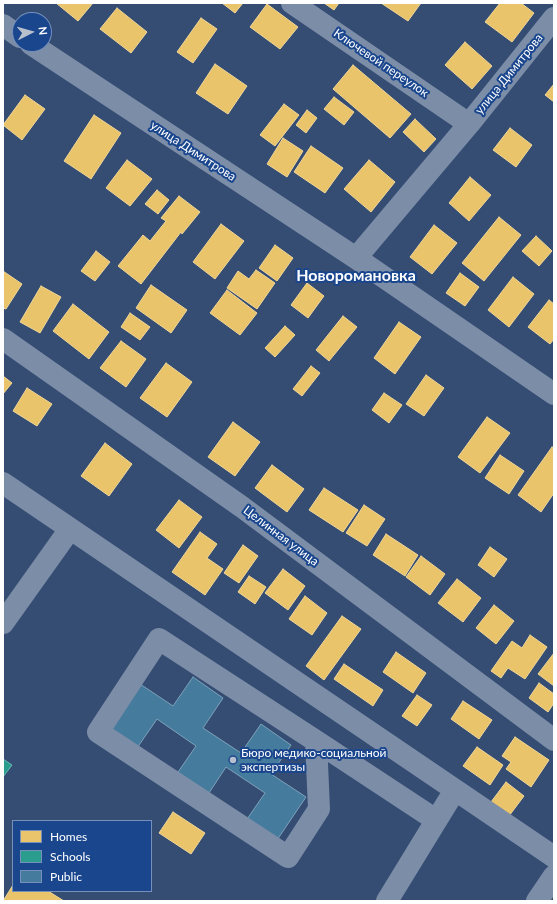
<!DOCTYPE html>
<meta charset="utf-8">
<style>
body{margin:0}
#map{position:relative;width:557px;height:904px;overflow:hidden;background:#354c73;font-family:Lato,sans-serif}
canvas{display:block}
.frame{position:absolute;inset:0;border:4px solid #fff;pointer-events:none}
.legend{position:absolute;left:12px;top:820px;width:140px;height:72px;box-sizing:border-box;background:#1a468e;border:1px solid #7690bb;margin:0;padding:5px 7px;list-style:none;font-size:12px;color:#fff}
.legend li{display:flex;align-items:center;gap:8px;height:20px}
.legend b{width:20px;border:1px solid #7690bb}
.north{position:absolute;left:12px;top:12px;width:40px;height:40px;box-sizing:border-box;background:#1a468e;border:1px solid #7690bb;border-radius:50%;rotate:84deg;font-size:11px;font-weight:700;line-height:16px;text-align:center;color:#fff}
.north::after{content:'';display:block;margin:auto;width:14px;height:18px;background:#b8c0ce;clip-path:polygon(50% 0,100% 100%,50% 72%,0 100%)}
</style>
<div id="map">
<canvas width="557" height="904"></canvas>
<div class="frame"></div>
<ul class="legend">
<li><b style="height:11px;background:#e9c46a"></b>Homes</li>
<li><b style="height:11px;background:#2a9d8f"></b>Schools</li>
<li><b style="height:11px;background:#457b9d"></b>Public</li>
</ul>
<div class="north">N</div>
</div>
<script>
const ctx = document.querySelector('canvas').getContext('2d');
ctx.lineJoin = 'round';
function paint(path, color) { ctx.fillStyle = color; ctx.fill(path, 'evenodd'); }
const toPath = rows => new Path2D(rows.map(r => 'M' + r).join(''));
function strokePath(path, color, width, dash) { ctx.strokeStyle = color; ctx.lineWidth = width; ctx.lineCap = dash ? 'butt' : 'round'; ctx.setLineDash(dash || []); ctx.stroke(path); }
function drawText(font, color, halo, rows, align = 'center') {
  ctx.font = font + ' Lato,sans-serif'; ctx.lineWidth = 4; ctx.setLineDash([]); ctx.textBaseline = 'middle'; ctx.strokeStyle = halo; ctx.fillStyle = color; for (const [text, x, y, turn = 0] of rows) {
    ctx.save(); ctx.translate(x, y); ctx.rotate((+turn || 0) * Math.PI / 180); ctx.textAlign = isNaN(turn) ? turn : align; if (halo) ctx.strokeText(text, 0, 0); ctx.fillText(text, 0, 0); ctx.restore();
  }
}
const homes = toPath([
 [56,3,93,3,78,21,56,3],
 [222,3,243,3,235,13,222,3],
 [324,3,339,3,334,10,324,3],
 [381,3,421,3,408,21,381,3],
 [500,3,521,3,534,13,512,42,485,22,500,3],
 [267,4,298,27,280,49,250,27,267,4],
 [117,8,147,32,131,53,100,29,117,8],
 [201,18,217,29,193,63,177,52,201,18],
 [465,42,492,66,472,89,445,65,465,42],
 [215,64,247,86,228,114,196,93,215,64],
 [353,65,411,114,390,138,333,89,353,65],
 [554,84,554,102,545,95,554,84],
 [25,95,45,109,22,140,3,125,25,95],
 [334,97,354,112,344,125,324,109,334,97],
 [284,104,299,115,275,146,260,135,284,104],
 [307,110,317,118,306,133,296,125,307,110],
 [94,115,121,133,91,179,64,161,94,115],
 [415,119,436,139,424,152,403,132,415,119],
 [510,128,532,145,516,167,493,150,510,128],
 [283,138,303,151,287,177,267,164,283,138],
 [311,146,343,168,325,193,294,172,311,146],
 [127,160,152,179,130,206,106,188,127,160],
 [369,160,395,182,371,212,344,189,369,160],
 [470,177,491,195,469,221,449,203,470,177],
 [157,190,169,200,158,214,145,204,157,190],
 [179,196,200,212,182,234,181,232,141,284,118,266,143,235,150,241,166,221,161,218,179,196],
 [499,217,521,235,484,281,462,263,499,217],
 [221,224,244,241,215,279,193,262,221,224],
 [434,225,457,243,432,274,410,257,434,225],
 [536,236,552,251,539,266,522,251,536,236],
 [275,245,293,258,277,281,259,268,275,245],
 [96,251,110,262,95,281,81,271,96,251],
 [256,270,275,283,257,309,227,288,238,271,249,279,256,270],
 [3,271,22,284,6,309,3,308,3,271],
 [460,273,479,287,465,306,446,293,460,273],
 [513,277,534,294,509,327,488,310,513,277],
 [307,283,324,296,308,318,291,305,307,283],
 [151,285,187,310,171,333,136,308,151,285],
 [41,286,61,297,40,333,20,322,41,286],
 [227,290,257,313,240,335,210,313,227,290],
 [549,300,554,304,554,339,550,344,528,327,549,300],
 [73,304,109,332,89,359,53,331,73,304],
 [130,313,150,327,140,340,121,327,130,313],
 [343,316,357,327,329,361,316,350,343,316],
 [399,322,421,337,395,374,374,358,399,322],
 [285,326,295,335,275,357,265,348,285,326],
 [121,341,146,359,126,387,100,368,121,341],
 [166,363,192,382,167,417,140,398,166,363],
 [311,366,320,373,302,396,293,389,311,366],
 [426,375,444,388,424,416,406,404,426,375],
 [3,376,12,383,3,394,3,376],
 [27,388,52,404,37,426,13,411,27,388],
 [384,393,402,405,389,423,372,410,384,393],
 [487,417,510,433,480,473,458,457,487,417],
 [233,422,260,442,235,476,208,457,233,422],
 [105,443,132,464,109,496,81,476,105,443],
 [552,447,554,448,554,493,541,512,518,495,552,447],
 [500,455,524,471,509,494,485,478,500,455],
 [272,465,304,489,287,512,255,488,272,465],
 [324,488,358,510,343,532,309,510,324,488],
 [179,500,202,517,179,548,156,530,179,500],
 [364,505,385,519,367,546,346,533,364,505],
 [200,532,217,544,207,558,223,569,205,595,172,572,200,532],
 [386,534,418,555,405,576,373,555,386,534],
 [243,545,258,556,239,583,224,573,243,545],
 [490,547,507,559,494,577,478,565,490,547],
 [421,556,445,574,430,595,406,577,421,556],
 [283,569,305,586,288,610,265,593,283,569],
 [249,576,266,587,255,604,238,592,249,576],
 [457,579,481,598,463,622,438,603,457,579],
 [305,596,327,613,312,635,289,619,305,596],
 [494,605,514,621,496,644,476,628,494,605],
 [342,616,361,629,324,680,306,666,342,616],
 [530,635,547,647,525,679,508,668,501,678,491,671,512,641,522,648,530,635],
 [396,652,426,673,413,693,383,672,396,652],
 [554,653,554,686,538,674,554,653],
 [344,664,383,690,373,706,334,679,344,664],
 [539,683,554,694,554,703,548,712,529,698,539,683],
 [417,695,432,705,417,726,402,716,417,695],
 [463,701,492,720,479,739,451,719,463,701],
 [515,737,549,760,531,787,506,769,511,762,502,756,515,737],
 [477,747,503,765,490,785,463,766,477,747],
 [506,782,524,796,509,816,491,802,506,782],
 [173,812,205,833,191,854,159,833,173,812],
 [13,885,13,891,48,891,64,901,3,901,13,885]
]);
paint(homes, '#e9c46a');
strokePath(homes, '#f0d697', 1);
const schools = toPath([
 [3,759,12,765,3,777,3,759]
]);
paint(schools, '#2a9d8f');
strokePath(schools, '#6abab1', 1);
const public = toPath([
 [193,677,223,698,203,728,241,753,261,724,291,745,271,774,306,797,275,843,245,822,265,793,226,767,207,796,176,775,196,746,157,719,137,748,107,728,137,682,173,706,193,677]
]);
paint(public, '#457b9d');
strokePath(public, '#7da3ba', 1);
strokePath(toPath([
 [292,3,469,124],
 [3,25,20,37],
 [31,44,356,258,554,394],
 [356,258,469,124,554,18],
 [3,339,242,507,554,740],
 [3,483,554,857],
 [3,623,70,529],
 [316,741,319,809,288,857,98,732,159,639,316,741,436,820],
 [387,901,455,790],
 [537,901,554,876]
]), '#7c8da7', 22);
for (const [x, y, r, color] of [
 [233,760,4,"#b8c0ce"]
]) { const dot = new Path2D(); dot.arc(x, y, r, 0, 2 * Math.PI); ctx.fillStyle = color; ctx.fill(dot); strokePath(dot, '#1a468e', 1.5); }
drawText('12px', '#fff', '#1a468e', [
 ["Ключевой переулок",381,63,34],
 ["улица Димитрова",509,74,-51],
 ["улица Димитрова",193,151,33],
 ["Целинная улица",281,536,37]
]);
drawText('12px', '#fff', '#1a468e', [
 ["Бюро медико-социальной",241,753],
 ["экспертизы",241,767]
], 'left');
drawText('bold 16px', '#fff', '#1a468e', [
 ["Новоромановка",356,276]
]);
</script>
